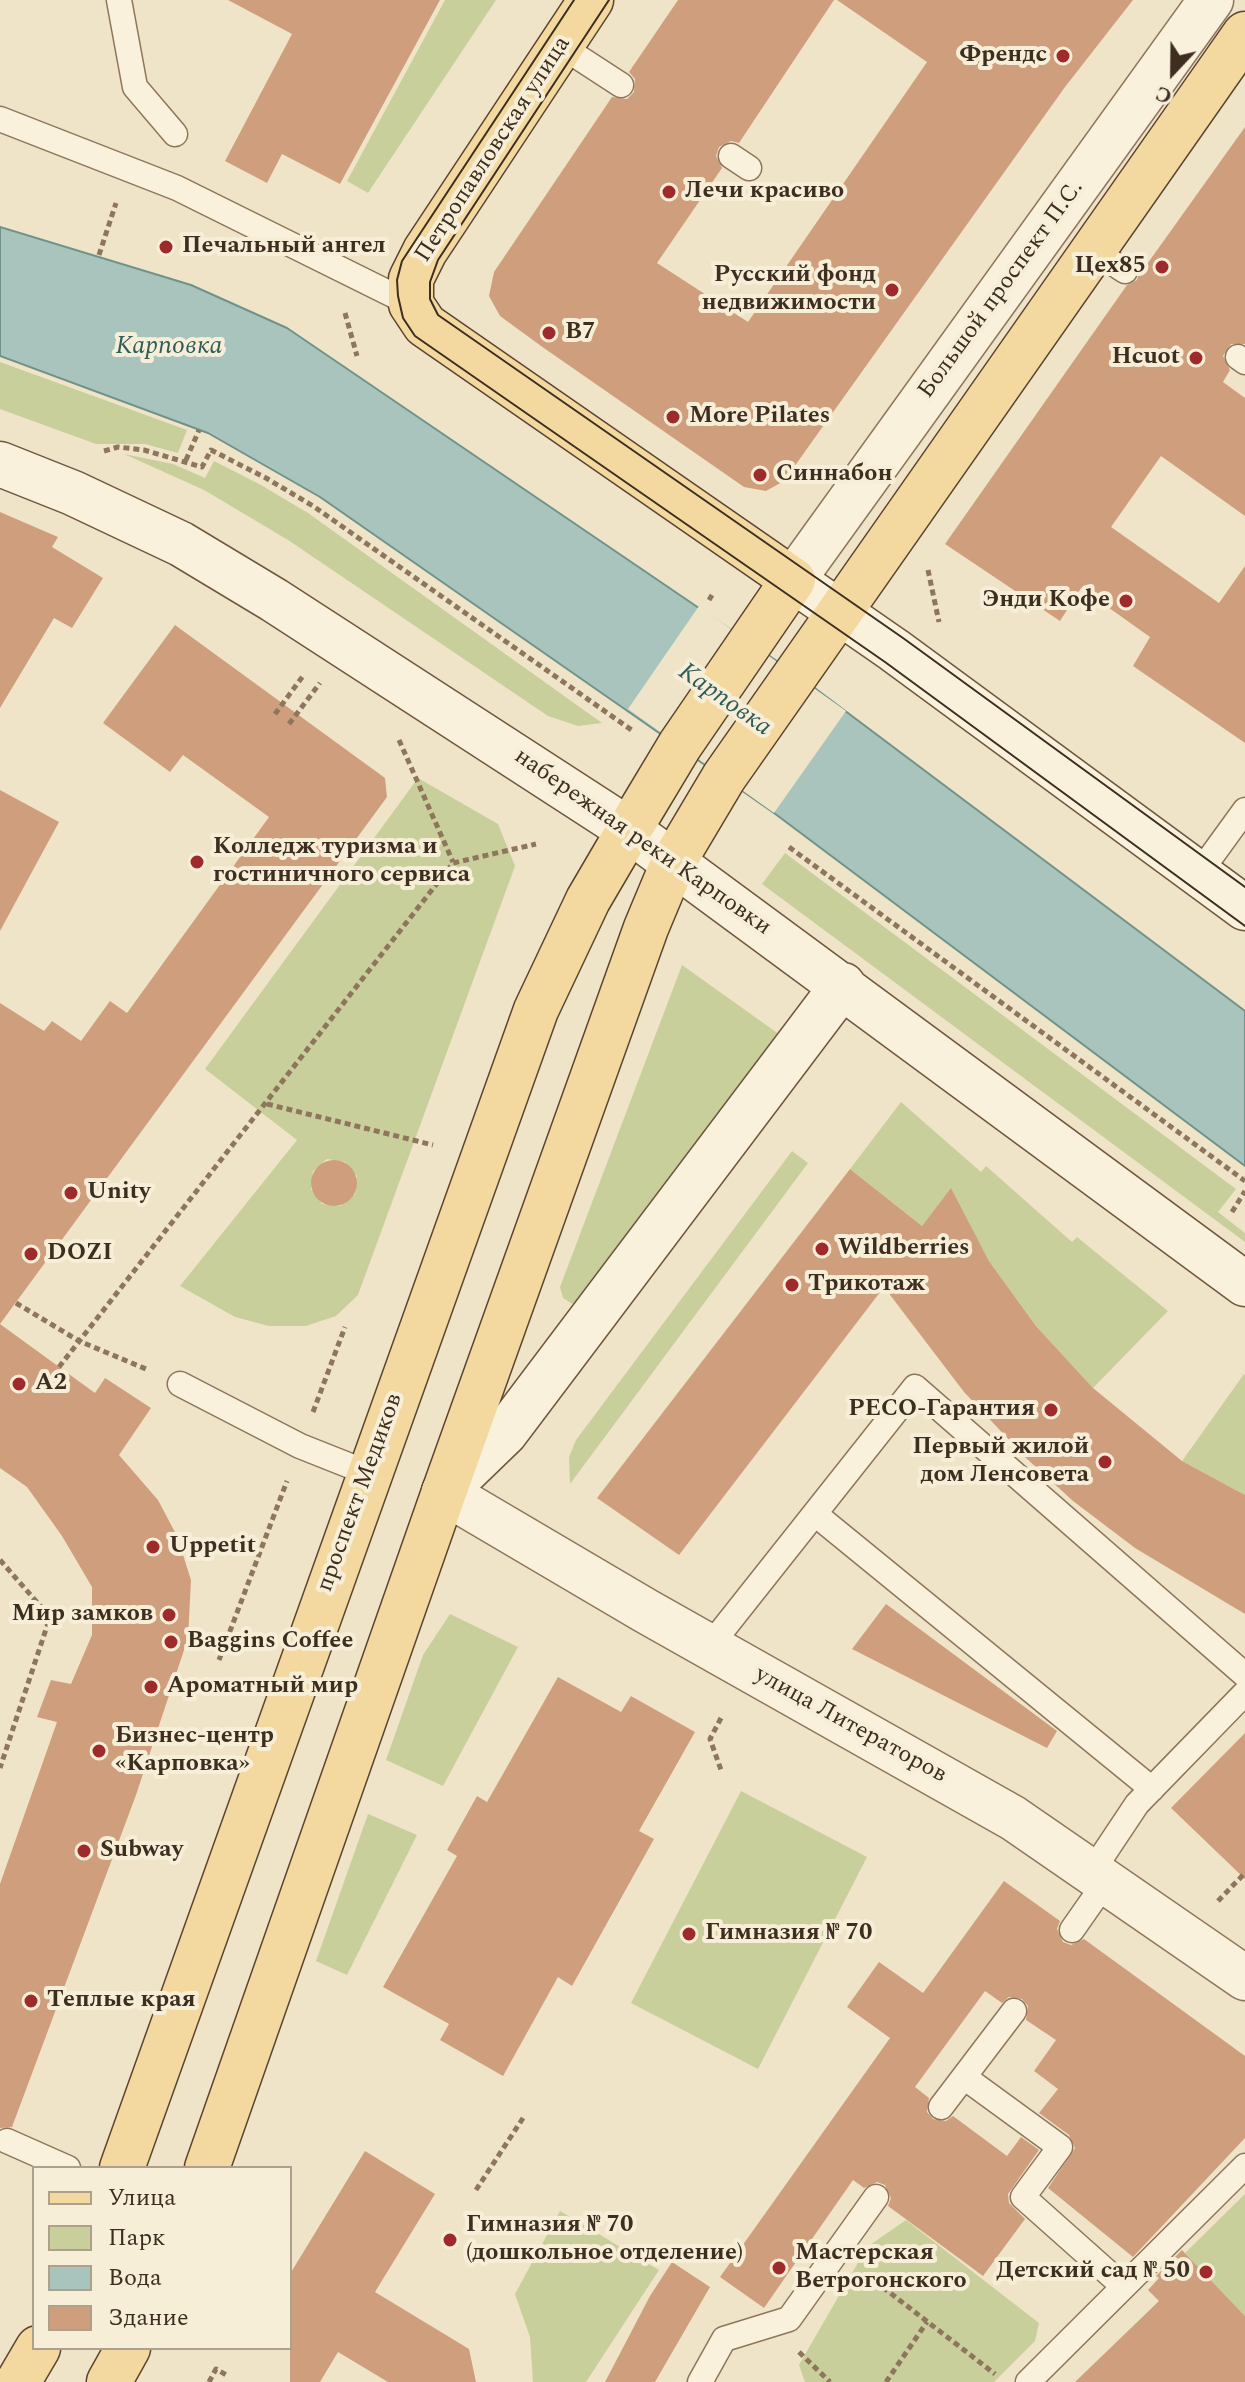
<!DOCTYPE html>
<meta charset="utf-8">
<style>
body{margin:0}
#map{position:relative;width:1245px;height:2382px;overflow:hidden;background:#f0e4c8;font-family:Spectral,serif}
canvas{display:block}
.legend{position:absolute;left:32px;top:2166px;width:260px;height:184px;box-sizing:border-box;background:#f7eed8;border:2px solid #ada18e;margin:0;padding:10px 14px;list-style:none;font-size:24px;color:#3d2e20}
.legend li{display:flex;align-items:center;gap:16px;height:40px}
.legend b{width:40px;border:2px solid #ada18e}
.north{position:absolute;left:1133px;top:32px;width:80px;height:80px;-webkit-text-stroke:6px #f7eed8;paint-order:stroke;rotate:202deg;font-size:22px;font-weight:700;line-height:32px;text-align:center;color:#3d2e20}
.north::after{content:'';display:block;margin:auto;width:28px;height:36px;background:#3d2e20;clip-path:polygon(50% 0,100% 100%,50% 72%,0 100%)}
</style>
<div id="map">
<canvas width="1245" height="2382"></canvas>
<ul class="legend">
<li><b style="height:10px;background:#f3d9a0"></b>Улица</li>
<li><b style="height:22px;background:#c9cf9b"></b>Парк</li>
<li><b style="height:22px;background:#a9c4bc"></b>Вода</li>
<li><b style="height:22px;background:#cf9f7d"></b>Здание</li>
</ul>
<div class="north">С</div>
</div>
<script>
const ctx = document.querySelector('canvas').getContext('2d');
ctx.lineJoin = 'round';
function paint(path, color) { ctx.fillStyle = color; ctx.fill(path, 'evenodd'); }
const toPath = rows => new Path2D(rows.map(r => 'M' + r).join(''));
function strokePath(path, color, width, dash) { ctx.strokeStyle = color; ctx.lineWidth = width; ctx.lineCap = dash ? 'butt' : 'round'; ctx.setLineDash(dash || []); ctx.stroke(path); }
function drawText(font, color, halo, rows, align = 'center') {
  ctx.font = font + ' Spectral,serif'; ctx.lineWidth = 8; ctx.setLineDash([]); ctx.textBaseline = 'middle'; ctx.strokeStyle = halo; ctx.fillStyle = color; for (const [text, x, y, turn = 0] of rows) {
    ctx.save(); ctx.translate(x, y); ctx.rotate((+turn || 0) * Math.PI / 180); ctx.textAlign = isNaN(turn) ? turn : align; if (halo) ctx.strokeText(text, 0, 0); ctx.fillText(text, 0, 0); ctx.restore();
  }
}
paint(toPath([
 [445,0,496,0,368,193,347,181],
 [0,362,187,430,178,453,145,444,96,444,0,409],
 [124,454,173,464,205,478,214,461,261,485,308,513,602,723,578,726,548,716,288,540,204,490],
 [418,778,498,824,515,866,358,1295,336,1316,306,1326,269,1326,235,1317,180,1286,297,1140,205,1069],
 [327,1159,345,1162,357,1176,355,1194,340,1206,322,1204,311,1189,313,1171],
 [785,853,1236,1189,1218,1212,1245,1233,1245,1242,762,884],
 [682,965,783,1037,586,1302,574,1305,563,1298,560,1287],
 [901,1102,981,1172,986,1166,1072,1242,1077,1237,1168,1311,1093,1388,1036,1326,989,1261,951,1189,922,1226,850,1169],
 [792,1151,808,1163,570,1484,569,1457,576,1440],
 [1244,1374,1245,1375,1245,1495,1182,1461],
 [450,1614,518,1647,443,1786,386,1760,423,1655],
 [741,1791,867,1857,758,2069,631,2003],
 [368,1814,417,1835,347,1975,316,1961],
 [1245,2194,1245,2316,1185,2253],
 [560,2211,659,2270,586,2382,533,2382,530,2337,515,2294],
 [906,2220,1039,2323,1035,2341,994,2382,805,2382,799,2365,867,2247]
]), '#c9cf9b');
const water = toPath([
 [0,227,191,285,287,328,796,674,1245,1011,1245,1166,774,813,320,497,208,433,0,356,0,227]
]);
paint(water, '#a9c4bc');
strokePath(water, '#6f938a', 2);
paint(toPath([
 [699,606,846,711,774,813,628,709]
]), '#f0e4c8');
paint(toPath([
 [228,0,440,0,340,184,282,154,267,183,225,161,292,34],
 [678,0,834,0,739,143,731,141,719,147,716,156,722,168,657,263,748,322,927,62,837,0,1133,0,1065,87,784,481,766,491,744,487,541,346,500,316,489,296,494,272,612,97,627,99,634,92,635,79,629,72],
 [1245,127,1245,344,1231,344,1223,356,1230,370,1223,382,1245,398,1245,516,1161,456,1111,527,1219,603,1245,566,1245,743,1133,666,1150,637,1081,588,1060,621,945,544,1127,285,1137,280,1141,265,1145,267],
 [0,512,58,537,52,547,103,578,72,628,54,618,0,708],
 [175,625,385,778,387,797,0,1324,95,1393,105,1378,151,1408,119,1455,158,1500,177,1536,191,1580,188,1638,136,1795,12,2127,0,2128,0,1884,57,1722,37,1717,51,1680,71,1684,92,1635,92,1587,62,1536,27,1487,0,1468,0,1003,44,1031,52,1021,81,1041,110,1001,127,1013,269,817,183,755,170,772,103,723],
 [0,790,59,822,0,931],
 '311 1183a23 23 0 1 1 46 0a23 23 0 1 1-46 0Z',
 [850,1169,922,1226,951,1188,989,1261,1036,1326,1093,1388,1182,1461,1245,1495,1245,1614,1135,1548,1073,1501,1026,1458,964,1392,884,1287,679,1555,597,1498],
 [886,1604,1057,1731,1047,1748,852,1649],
 [558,1677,621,1712,631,1696,695,1732,639,1831,654,1839,572,1986,558,1977,503,2076,440,2040,449,2024,383,1987,457,1856,447,1850,477,1796,487,1802],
 [1245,1733,1245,1879,1171,1808],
 [1004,1881,1060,1921,1057,1929,1063,1942,1071,1945,1084,1939,1245,2056,1245,2138,1133,2257,1048,2188,1075,2148,1069,2135,1039,2113,1058,2089,1034,2071,1056,2040,1026,2020,1028,2006,1022,1999,1009,1997,1002,2003,985,1991,915,2087,929,2098,927,2112,933,2119,946,2121,953,2116,1007,2156,1021,2137,1039,2150,1008,2194,1009,2203,1025,2219,983,2276,888,2206,891,2198,885,2185,877,2182,864,2188,853,2180,764,2308,720,2277,890,2038,847,2007,879,1962,923,1993],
 [365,2151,435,2194,375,2292,469,2349,476,2382,388,2382,338,2352,320,2382,290,2382,290,2274],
 [1182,2250,1245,2316,1245,2382,1075,2382,1159,2301,1148,2290,1159,2278,1156,2276],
 [672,2262,710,2287,655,2382,605,2382,650,2296]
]), '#cf9f7d');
const lane = toPath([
 [119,0,135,87,175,134],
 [561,46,621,85],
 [0,119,177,188,411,304],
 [731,156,749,168],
 [1093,250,1125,271],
 [1238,357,1245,362],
 [1200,872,1245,810],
 [180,1384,300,1446,368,1473],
 [815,1514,1152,1789],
 [709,1647,915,1387,1245,1675],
 [1093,1870,1137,1804,1245,1693],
 [1072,1930,1107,1880],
 [964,2077,1060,2147,1023,2197,1123,2286],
 [941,2107,1014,2011],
 [7,2141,68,2168],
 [700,2382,724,2339,789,2319,876,2197],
 [1028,2382,1245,2166]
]);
const street = toPath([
 [793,580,1211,0],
 [444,1492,646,1611,1013,1818,1245,1978]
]);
const secondary = toPath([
 [0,464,73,493,181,544,274,600,629,830,1245,1284],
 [793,580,894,650,1245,908],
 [444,1492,505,1433,843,985]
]);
const primary = toPath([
 [122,2168,536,1010,588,900,629,830,680,745,793,580,425,325,411,304,411,279,425,251,591,0],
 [207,2168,444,1492,646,928,674,861,724,777,1245,34],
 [18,2382,38,2348],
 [109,2382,128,2348]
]);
strokePath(lane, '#8d765c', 27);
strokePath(street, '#8d765c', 47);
strokePath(secondary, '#6f573f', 47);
strokePath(primary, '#5b4430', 47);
strokePath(toPath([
 [99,255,116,203],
 [345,313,357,356],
 [104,451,118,447,144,450,202,467,211,450,266,478,313,506,633,731],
 [186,460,199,430],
 [928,570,939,622],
 [709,600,712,595],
 [275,714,303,676],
 [289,724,320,683],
 [399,740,453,862],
 [789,847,1245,1181],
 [267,1104,433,1145],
 [1232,1212,1245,1191],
 [16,1303,79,1341,146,1369],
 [59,1367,453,863,536,844],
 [313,1412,345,1327],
 [0,1560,50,1617,0,1768],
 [219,1660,287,1481],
 [721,1718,710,1739,721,1770],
 [1218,1901,1245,1873],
 [476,2190,525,2115],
 [867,2275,995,2374],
 [799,2352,830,2382],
 [209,2382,216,2369,228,2376],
 [886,2382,927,2322]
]), '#8d765c', 5, [6, 4]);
strokePath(lane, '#faf1dc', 24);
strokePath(street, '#faf1dc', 44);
strokePath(secondary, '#faf1dc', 44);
strokePath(primary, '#f3d9a0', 44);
strokePath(toPath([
 [574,0,402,261,397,280,398,296,403,318,415,336,885,662,1245,926],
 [609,0,438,260,430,282,430,299,438,315,903,638,1245,887]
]), '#3d2e20', 2);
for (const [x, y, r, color] of [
 [1063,56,8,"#9e2a2b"],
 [669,192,8,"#9e2a2b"],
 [166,247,8,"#9e2a2b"],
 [1162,267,8,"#9e2a2b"],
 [892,290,8,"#9e2a2b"],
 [549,333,8,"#9e2a2b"],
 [1196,358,8,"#9e2a2b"],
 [673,417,8,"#9e2a2b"],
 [760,475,8,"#9e2a2b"],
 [1126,601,8,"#9e2a2b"],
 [197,862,8,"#9e2a2b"],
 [71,1193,8,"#9e2a2b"],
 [822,1249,8,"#9e2a2b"],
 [31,1254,8,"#9e2a2b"],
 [792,1285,8,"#9e2a2b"],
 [19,1384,8,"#9e2a2b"],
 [1051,1410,8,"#9e2a2b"],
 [1105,1462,8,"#9e2a2b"],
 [153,1547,8,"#9e2a2b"],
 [169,1615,8,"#9e2a2b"],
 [171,1642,8,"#9e2a2b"],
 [151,1687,8,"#9e2a2b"],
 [99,1751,8,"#9e2a2b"],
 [84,1851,8,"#9e2a2b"],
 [689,1934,8,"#9e2a2b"],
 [31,2001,8,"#9e2a2b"],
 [450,2240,8,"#9e2a2b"],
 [779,2268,8,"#9e2a2b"],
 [1206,2272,8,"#9e2a2b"]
]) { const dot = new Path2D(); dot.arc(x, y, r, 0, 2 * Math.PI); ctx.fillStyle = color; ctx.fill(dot); strokePath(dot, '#f7eed8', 3); }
drawText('bold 24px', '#3d2e20', '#f7eed8', [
 ["Френдс",1047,56,"right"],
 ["Лечи красиво",685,192],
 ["Печальный ангел",182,247],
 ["Цех85",1146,267,"right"],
 ["Русский фонд",876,276,"right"],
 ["недвижимости",876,304,"right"],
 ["B7",565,333],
 ["Hcuot",1180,358,"right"],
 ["More Pilates",689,417],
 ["Синнабон",776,475],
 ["Энди Кофе",1110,601,"right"],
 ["Колледж туризма и",213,848],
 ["гостиничного сервиса",213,876],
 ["Unity",87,1193],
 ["Wildberries",838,1249],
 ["DOZI",47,1254],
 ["Трикотаж",808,1285],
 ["А2",35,1384],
 ["РЕСО-Гарантия",1035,1410,"right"],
 ["Первый жилой",1089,1448,"right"],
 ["дом Ленсовета",1089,1476,"right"],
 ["Uppetit",169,1547],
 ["Мир замков",153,1615,"right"],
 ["Baggins Coffee",187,1642],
 ["Ароматный мир",167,1687],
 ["Бизнес-центр",115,1737],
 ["«Карповка»",115,1765],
 ["Subway",100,1851],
 ["Гимназия № 70",705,1934],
 ["Теплые края",47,2001],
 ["Гимназия № 70",466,2226],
 ["(дошкольное отделение)",466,2254],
 ["Мастерская",795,2254],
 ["Ветрогонского",795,2282],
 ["Детский сад № 50",1190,2272,"right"]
], 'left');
drawText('24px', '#3d2e20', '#f7eed8', [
 ["Петропавловская улица",494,150,-57],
 ["Большой проспект П.С.",1002,290,-54],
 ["набережная реки Карповки",642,843,35],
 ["проспект Медиков",361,1493,-70],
 ["улица Литераторов",850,1726,29]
]);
drawText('italic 26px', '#2f5d5a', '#f7eed8', [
 ["Карповка",169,348],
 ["Карповка",724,701,35]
]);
</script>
